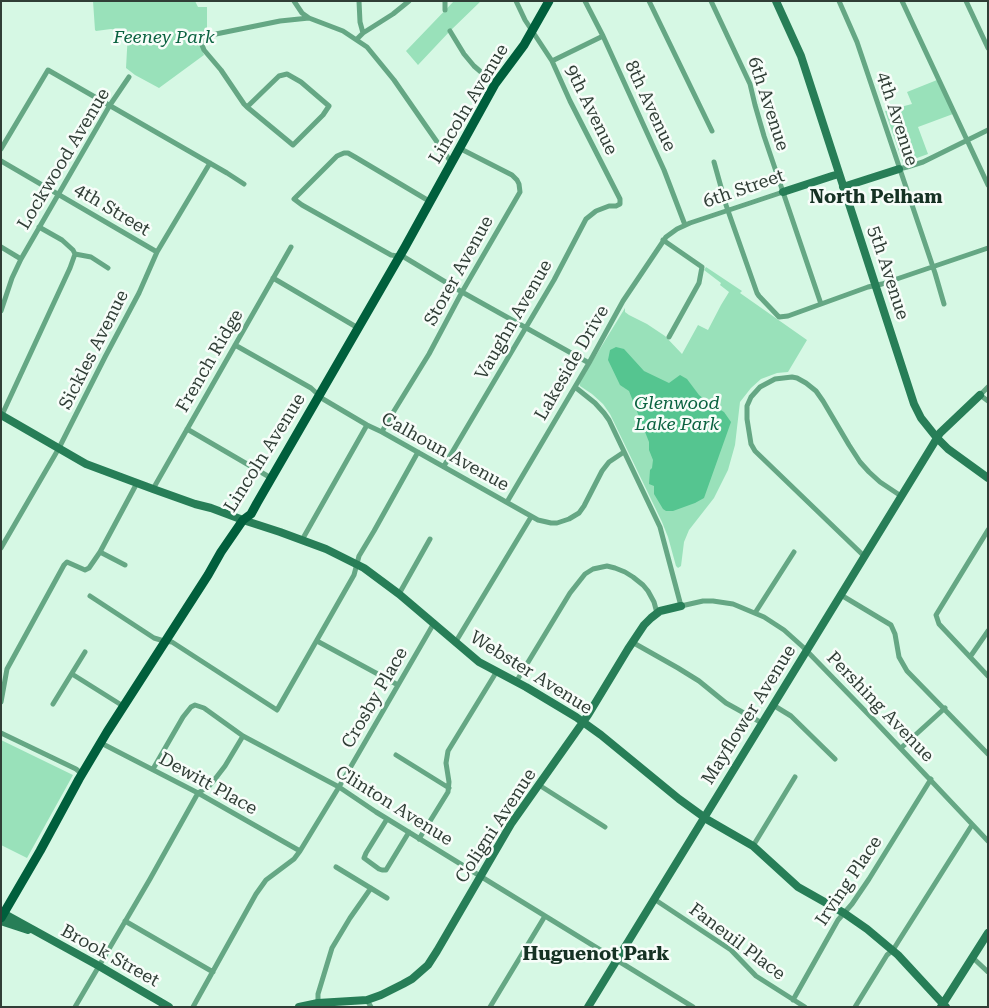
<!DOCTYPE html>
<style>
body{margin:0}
#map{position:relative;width:989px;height:1008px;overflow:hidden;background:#d6f8e4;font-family:"Roboto Serif",serif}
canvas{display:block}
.frame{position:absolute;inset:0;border:2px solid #303e36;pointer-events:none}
</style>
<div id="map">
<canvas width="989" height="1008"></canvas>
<div class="frame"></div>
</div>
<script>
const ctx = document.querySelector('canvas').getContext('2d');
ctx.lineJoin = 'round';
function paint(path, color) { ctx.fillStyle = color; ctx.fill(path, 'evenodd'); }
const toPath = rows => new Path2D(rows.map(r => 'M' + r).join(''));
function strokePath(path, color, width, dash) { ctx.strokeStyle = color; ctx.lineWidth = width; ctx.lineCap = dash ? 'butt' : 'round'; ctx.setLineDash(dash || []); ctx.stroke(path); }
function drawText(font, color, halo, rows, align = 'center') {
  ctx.font = font + ' "Roboto Serif",serif'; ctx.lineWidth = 5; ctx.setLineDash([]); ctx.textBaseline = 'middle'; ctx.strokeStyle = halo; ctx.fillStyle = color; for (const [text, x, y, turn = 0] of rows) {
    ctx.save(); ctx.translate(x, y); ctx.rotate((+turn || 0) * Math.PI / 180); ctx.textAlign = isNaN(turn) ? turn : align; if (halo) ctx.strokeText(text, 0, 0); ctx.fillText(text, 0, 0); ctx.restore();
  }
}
paint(toPath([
 [93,1,195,1,198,7,207,7,207,33,202,38,200,45,204,55,159,88,135,75,126,68,128,32,111,29,96,31,95,30],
 [454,1,481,1,450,31,418,65,406,51],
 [937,80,953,114,918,127,928,154,903,163,885,111,912,104,907,92],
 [706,267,742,291,740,293,807,340,788,372,777,373,761,379,751,388,740,402,735,445,728,470,714,498,689,530,684,542,681,566,678,568,676,566,668,537,662,522,610,414,603,404,592,394,580,386,579,383,625,308,625,312,629,315,647,324,665,336,682,354,698,325,708,330,721,305,729,292,720,285,721,283,704,270],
 [1,740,73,775,27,858,1,845]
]), '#99e1ba');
paint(toPath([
 [616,347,624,349,644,371,669,383,680,375,687,379,699,395,709,403,724,412,731,422,704,498,695,503,673,511,666,511,663,509,654,494,654,486,649,484,650,470,652,468,653,460,649,450,649,442,629,391,620,385,608,360,610,350]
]), '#55c590');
strokePath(toPath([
 [294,1,302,13,309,18,343,31,367,47,394,80,451,162],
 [359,1,360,22,363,33],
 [445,1,445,10],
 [585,1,603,36,664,170,685,225],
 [649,1,712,131],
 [711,1,750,84,755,105,764,136,821,304],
 [839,1,857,42,935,273,944,304],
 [902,1,988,185],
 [966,1,988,48],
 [450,31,464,54,474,66,495,84],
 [357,39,363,33,393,14,409,1],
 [552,61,603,36],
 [247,107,279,76,287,74,301,82,329,106,323,115,293,145,247,107,244,104,221,70,204,50,202,45,204,39,211,35,280,21,309,18],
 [1,149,48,70,227,173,244,184],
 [1,161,157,252],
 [714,162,726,205,757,293,759,296,779,317,788,316,868,287,882,284,988,248],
 [899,169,907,167,923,162,988,130],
 [429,201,355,157,348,153,344,153,337,156,294,199,302,205,391,255,404,257,462,292,589,363],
 [663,240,702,267,699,283,669,337],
 [1,247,21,259],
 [75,254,91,257,108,268],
 [273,278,358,328],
 [1,311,12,278,21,259,110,105,129,77],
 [235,345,311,388,323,399,367,425,382,432,538,520,551,523,557,523,569,519,579,513,584,506,602,471,609,462,624,452],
 [575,387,595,403,604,413,609,420,660,527,681,606,703,601,713,601,733,604,764,617,784,630,803,647,870,716,988,841],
 [988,387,980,395,988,401],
 [1,417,70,268,75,254,73,250,62,240,39,227],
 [187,429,271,478],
 [382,432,386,424,429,354,462,292,520,192,519,184,517,180,512,175,459,148],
 [444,466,554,280,586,219,596,211,609,206,616,206,620,204,620,199,570,101,552,61,525,20,516,1],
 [153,489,291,247],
 [507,502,589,363,623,301,666,237,677,229,690,223,783,192],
 [988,530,936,615,939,624,988,676],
 [302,540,367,425],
 [1,548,59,448,105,357,139,293,157,252,210,163],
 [100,552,125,565],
 [864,556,755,451,751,444,747,419,747,406,751,397,760,387,775,379,792,377,797,378,806,383,816,391,823,401,849,445,860,462,869,472,880,482,901,496],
 [399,594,430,539],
 [841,595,891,625,895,634,899,657,907,671,988,754],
 [90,596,154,638,164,641,172,642,277,710,354,575,359,556,374,531,418,452],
 [755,613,794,552],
 [317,641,398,685],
 [632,642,678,668,699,681,726,703,762,723],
 [455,643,531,517],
 [970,657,988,631],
 [72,674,123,706],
 [516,682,570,593,585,574,593,569,607,566,615,568,625,572,633,577,643,585,648,591,654,602,657,613],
 [1,702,7,669,64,565,67,562,85,570,89,568,100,552,137,483],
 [53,704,85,652],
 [773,705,791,716,835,759],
 [1,733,76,769,82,774],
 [101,743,198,793,300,851],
 [901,748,945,708],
 [396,755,449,788],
 [153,769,183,717,191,707,195,705,204,708,243,736,339,787,376,812,693,1007],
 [539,785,605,827],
 [387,819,366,853,364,858,379,869,382,870,386,870,409,832],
 [419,839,448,792,449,782,446,763,448,751,497,671],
 [753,846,795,777],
 [336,867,387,898],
 [654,899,731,950,756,976,805,1007],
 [125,921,213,972],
 [972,957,988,972],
 [367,1000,371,1007],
 [793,1000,838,920,852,904,869,879,931,779],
 [318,1003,318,994,332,948,350,918,371,888],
 [75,1007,150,879,198,793,209,786,215,779,225,766,243,736],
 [193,1007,256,894,266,880,294,859,300,851,339,787,434,623],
 [490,1007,545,916],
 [855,1007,887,955,893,950,898,942,972,825]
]), '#65a784', 5);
strokePath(toPath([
 [776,1,801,56,914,404,921,418,937,438,948,449,988,478],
 [843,187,899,169],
 [783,192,832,176,839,174],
 [1,415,86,464,153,489,195,504,211,508,243,520,280,532,326,549,364,568,399,594,479,662,526,687,576,717,601,735,679,799,708,820,753,846,798,887,844,913,867,929,898,955,946,1007],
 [1,912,99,966,169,1007],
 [1,921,28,930],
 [299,1007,318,1003,367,1000,381,995,403,984,412,979,428,965,437,951,511,824,588,715,628,649,644,625,651,618,660,611,681,606],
 [588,1007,934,443,940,433,980,395],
 [941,1007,988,933]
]), '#277e57', 8);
strokePath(toPath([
 [1,918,40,851,79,779,107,732,208,575,221,552,243,520,251,514,257,503,405,247,495,84,524,45,549,1]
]), '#005f3c', 9);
drawText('italic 18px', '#0a6240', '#f7fdf9', [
 ["Feeney Park",164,38],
 ["Glenwood",677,404],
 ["Lake Park",677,425]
]);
drawText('18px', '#303e36', '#f7fdf9', [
 ["Lincoln Avenue",469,104,-59],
 ["6th Avenue",768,104,72],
 ["8th Avenue",650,106,65],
 ["9th Avenue",591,110,64],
 ["4th Avenue",897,119,72],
 ["Lockwood Avenue",64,159,-59],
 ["6th Street",744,189,-19],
 ["4th Street",112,210,31],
 ["Storer Avenue",459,271,-61],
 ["5th Avenue",888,273,72],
 ["Vaughn Avenue",514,320,-60],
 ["Sickles Avenue",94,350,-63],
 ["French Ridge",210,361,-60],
 ["Lakeside Drive",572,363,-60],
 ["Calhoun Avenue",445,452,29],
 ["Lincoln Avenue",265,453,-58],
 ["Webster Avenue",531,673,32],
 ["Crosby Place",375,698,-60],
 ["Pershing Avenue",880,707,46],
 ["Mayflower Avenue",749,715,-58],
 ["Dewitt Place",208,784,29],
 ["Clinton Avenue",394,806,32],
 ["Coligni Avenue",496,826,-57],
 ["Irving Place",849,881,-56],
 ["Faneuil Place",737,942,37],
 ["Brook Street",110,956,29]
]);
drawText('bold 19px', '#163224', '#f7fdf9', [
 ["North Pelham",876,197],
 ["Huguenot Park",596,954]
]);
</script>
